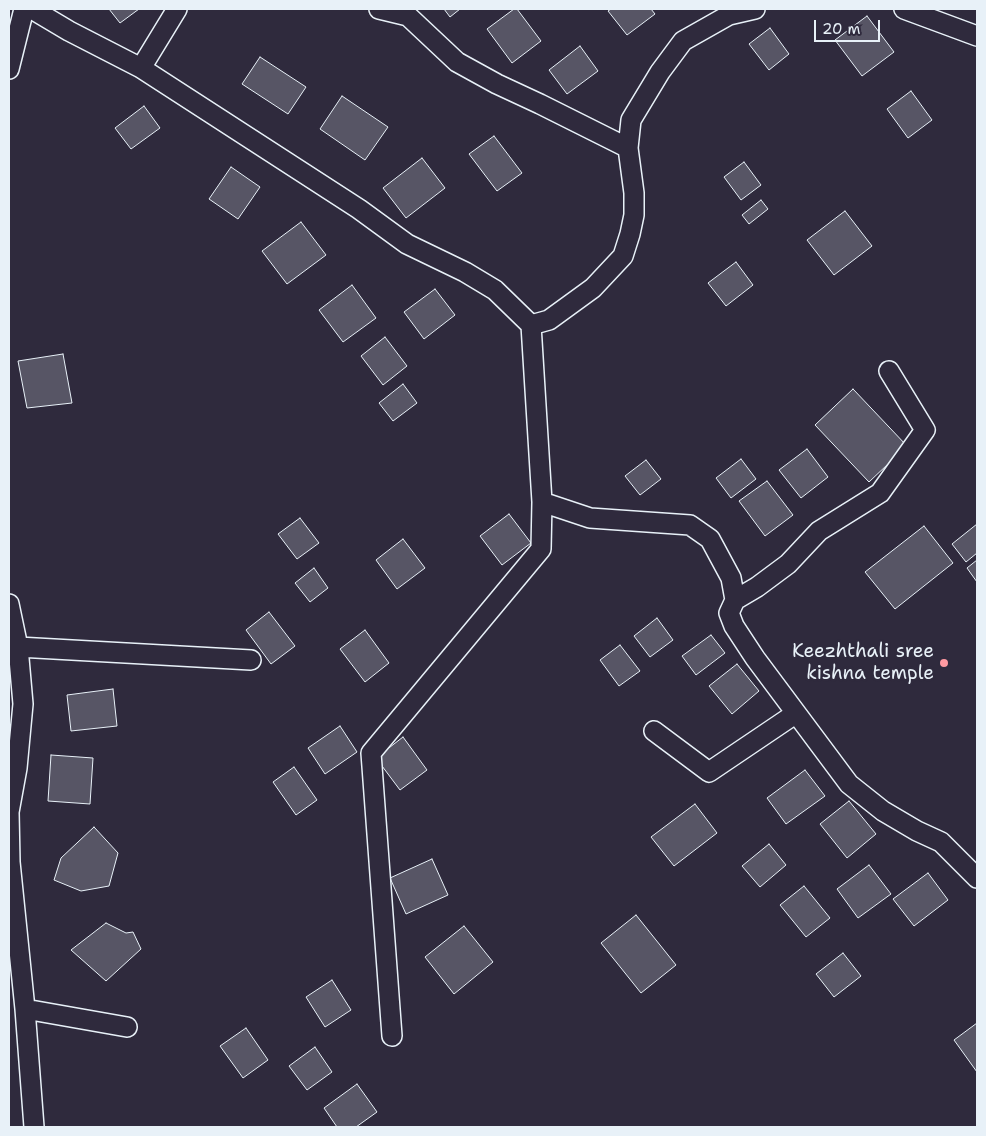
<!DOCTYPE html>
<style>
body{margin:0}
#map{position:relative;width:986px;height:1136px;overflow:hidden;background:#2f2a3d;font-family:"Shantell Sans",sans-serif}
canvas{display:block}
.frame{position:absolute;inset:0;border:10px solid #e8f1f8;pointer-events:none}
.scale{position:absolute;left:814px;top:20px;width:66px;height:22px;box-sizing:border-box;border:2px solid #e8f1f8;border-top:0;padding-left:6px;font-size:15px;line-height:18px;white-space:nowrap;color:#e8f1f8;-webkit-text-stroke:4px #2f2a3d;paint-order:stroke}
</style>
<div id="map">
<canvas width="986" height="1136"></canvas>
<div class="frame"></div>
<div class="scale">20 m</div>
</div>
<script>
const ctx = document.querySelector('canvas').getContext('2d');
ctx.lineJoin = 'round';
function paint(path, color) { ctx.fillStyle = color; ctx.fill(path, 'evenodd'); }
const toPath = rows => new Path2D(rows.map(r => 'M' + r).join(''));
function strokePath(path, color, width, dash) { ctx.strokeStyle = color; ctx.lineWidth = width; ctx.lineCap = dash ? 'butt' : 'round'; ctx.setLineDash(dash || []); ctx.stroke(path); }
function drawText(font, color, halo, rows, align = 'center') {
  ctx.font = font + ' "Shantell Sans",sans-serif'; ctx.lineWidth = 5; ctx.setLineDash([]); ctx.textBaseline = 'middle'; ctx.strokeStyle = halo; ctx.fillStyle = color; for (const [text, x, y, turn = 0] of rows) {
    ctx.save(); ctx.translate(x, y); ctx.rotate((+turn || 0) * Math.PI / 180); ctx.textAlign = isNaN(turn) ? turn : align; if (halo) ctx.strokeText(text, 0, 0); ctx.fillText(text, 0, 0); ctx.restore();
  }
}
const building = toPath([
 [109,9,139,9,120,23,109,9],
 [444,9,460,9,450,17,444,9],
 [514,9,517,9,541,41,512,63,487,29,514,9],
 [611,9,651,9,655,14,627,35,608,11,611,9],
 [867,16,894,52,862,76,835,40,867,16],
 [770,28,789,54,769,70,749,44,770,28],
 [580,46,598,71,567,94,549,70,580,46],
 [260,57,306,87,288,114,242,84,260,57],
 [911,91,932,120,908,138,887,109,911,91],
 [342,96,388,127,365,160,320,129,342,96],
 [144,106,160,128,131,149,115,128,144,106],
 [494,136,522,173,497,191,469,154,494,136],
 [422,158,445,188,406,218,383,188,422,158],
 [744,162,761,185,741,200,724,177,744,162],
 [231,167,260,187,238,219,209,199,231,167],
 [761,200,768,209,749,224,742,215,761,200],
 [845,211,872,246,834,275,807,240,845,211],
 [301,222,326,255,287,284,262,251,301,222],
 [736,262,753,285,726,306,708,283,736,262],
 [352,285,376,318,343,342,319,310,352,285],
 [435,289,455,315,424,339,404,312,435,289],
 [385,337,407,366,383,385,361,356,385,337],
 [63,354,72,403,27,408,18,361,63,354],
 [403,384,417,403,393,421,379,403,403,384],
 [853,389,907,446,869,482,815,425,853,389],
 [807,449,828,477,801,498,779,470,807,449],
 [741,459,756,479,731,498,716,478,741,459],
 [646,460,661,479,640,495,625,476,646,460],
 [767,481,793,515,765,536,739,501,767,481],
 [509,514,531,543,502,565,480,536,509,514],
 [300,518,319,543,297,559,278,534,300,518],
 [977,524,977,553,966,562,952,544,977,524],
 [924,526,953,563,895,609,865,572,924,526],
 [403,539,425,568,397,589,376,560,403,539],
 [977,560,977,582,967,568,977,560],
 [314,568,328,588,310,602,295,583,314,568],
 [269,612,295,646,271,664,246,630,269,612],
 [657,618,673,640,650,657,634,636,657,618],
 [365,630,389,663,365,682,340,649,365,630],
 [711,635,725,653,696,675,682,656,711,635],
 [620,645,640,671,619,686,600,660,620,645],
 [737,664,759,691,732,714,709,686,737,664],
 [113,689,117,726,71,731,67,695,113,689],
 [340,726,357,752,325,774,308,748,340,726],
 [403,737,427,770,400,790,376,758,403,737],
 [51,755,93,758,90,804,48,801,51,755],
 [294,767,317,800,296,815,273,782,294,767],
 [805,770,825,796,786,824,767,798,805,770],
 [849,801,876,834,847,858,820,824,849,801],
 [695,804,717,833,674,866,651,837,695,804],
 [94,827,118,853,109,886,81,891,54,880,61,858,94,827],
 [769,844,786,865,760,887,742,866,769,844],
 [432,859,448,895,406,914,390,878,432,859],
 [869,865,891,894,858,918,837,889,869,865],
 [928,873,948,900,914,926,893,899,928,873],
 [804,886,830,918,806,937,780,905,804,886],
 [636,915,676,965,641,993,601,943,636,915],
 [106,923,126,933,133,932,141,949,106,981,71,950,106,923],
 [464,926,493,962,454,994,425,957,464,926],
 [843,953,861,976,834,997,816,974,843,953],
 [332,980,351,1010,325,1027,306,997,332,980],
 [977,1023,977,1072,954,1040,977,1023],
 [246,1028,268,1060,243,1078,220,1046,246,1028],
 [315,1047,332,1072,307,1090,289,1066,315,1047],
 [357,1084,377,1112,356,1127,337,1127,324,1108,357,1084]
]);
paint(building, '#575565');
strokePath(building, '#e8f1f8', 1);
const minor = toPath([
 [32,9,69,31,141,68,359,209,407,244,465,272,495,290,531,325,549,320,593,288,623,256,630,234,634,215,634,193,628,148,540,104,497,84,457,62,408,16,379,9],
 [904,9,977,36],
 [141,68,177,9],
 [9,69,24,9],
 [628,148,631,120,660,72,683,41,729,15,755,9],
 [531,325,542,502,590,518,690,525,710,539,731,578,735,600],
 [889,371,925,430,880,493,819,531,788,564,757,587,735,600,729,613,734,626,755,658,849,784,883,811,917,831,941,842,977,878],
 [9,604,18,647,23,704,17,768,9,812,10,862,25,1009,34,1127],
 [18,647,251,660],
 [654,731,709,772,795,714],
 [25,1009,127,1027],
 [392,1036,371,753,541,549,542,502]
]);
strokePath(minor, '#e8f1f8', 22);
strokePath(minor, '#2f2a3d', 19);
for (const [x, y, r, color] of [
 [944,663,5,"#ff9aa2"]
]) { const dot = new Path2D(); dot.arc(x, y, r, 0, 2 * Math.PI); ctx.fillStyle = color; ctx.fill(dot); strokePath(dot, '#2f2a3d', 2); }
drawText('19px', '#e8f1f8', '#2f2a3d', [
 ["Keezhthali sree",934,652],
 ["kishna temple",934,674]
], 'right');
</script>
